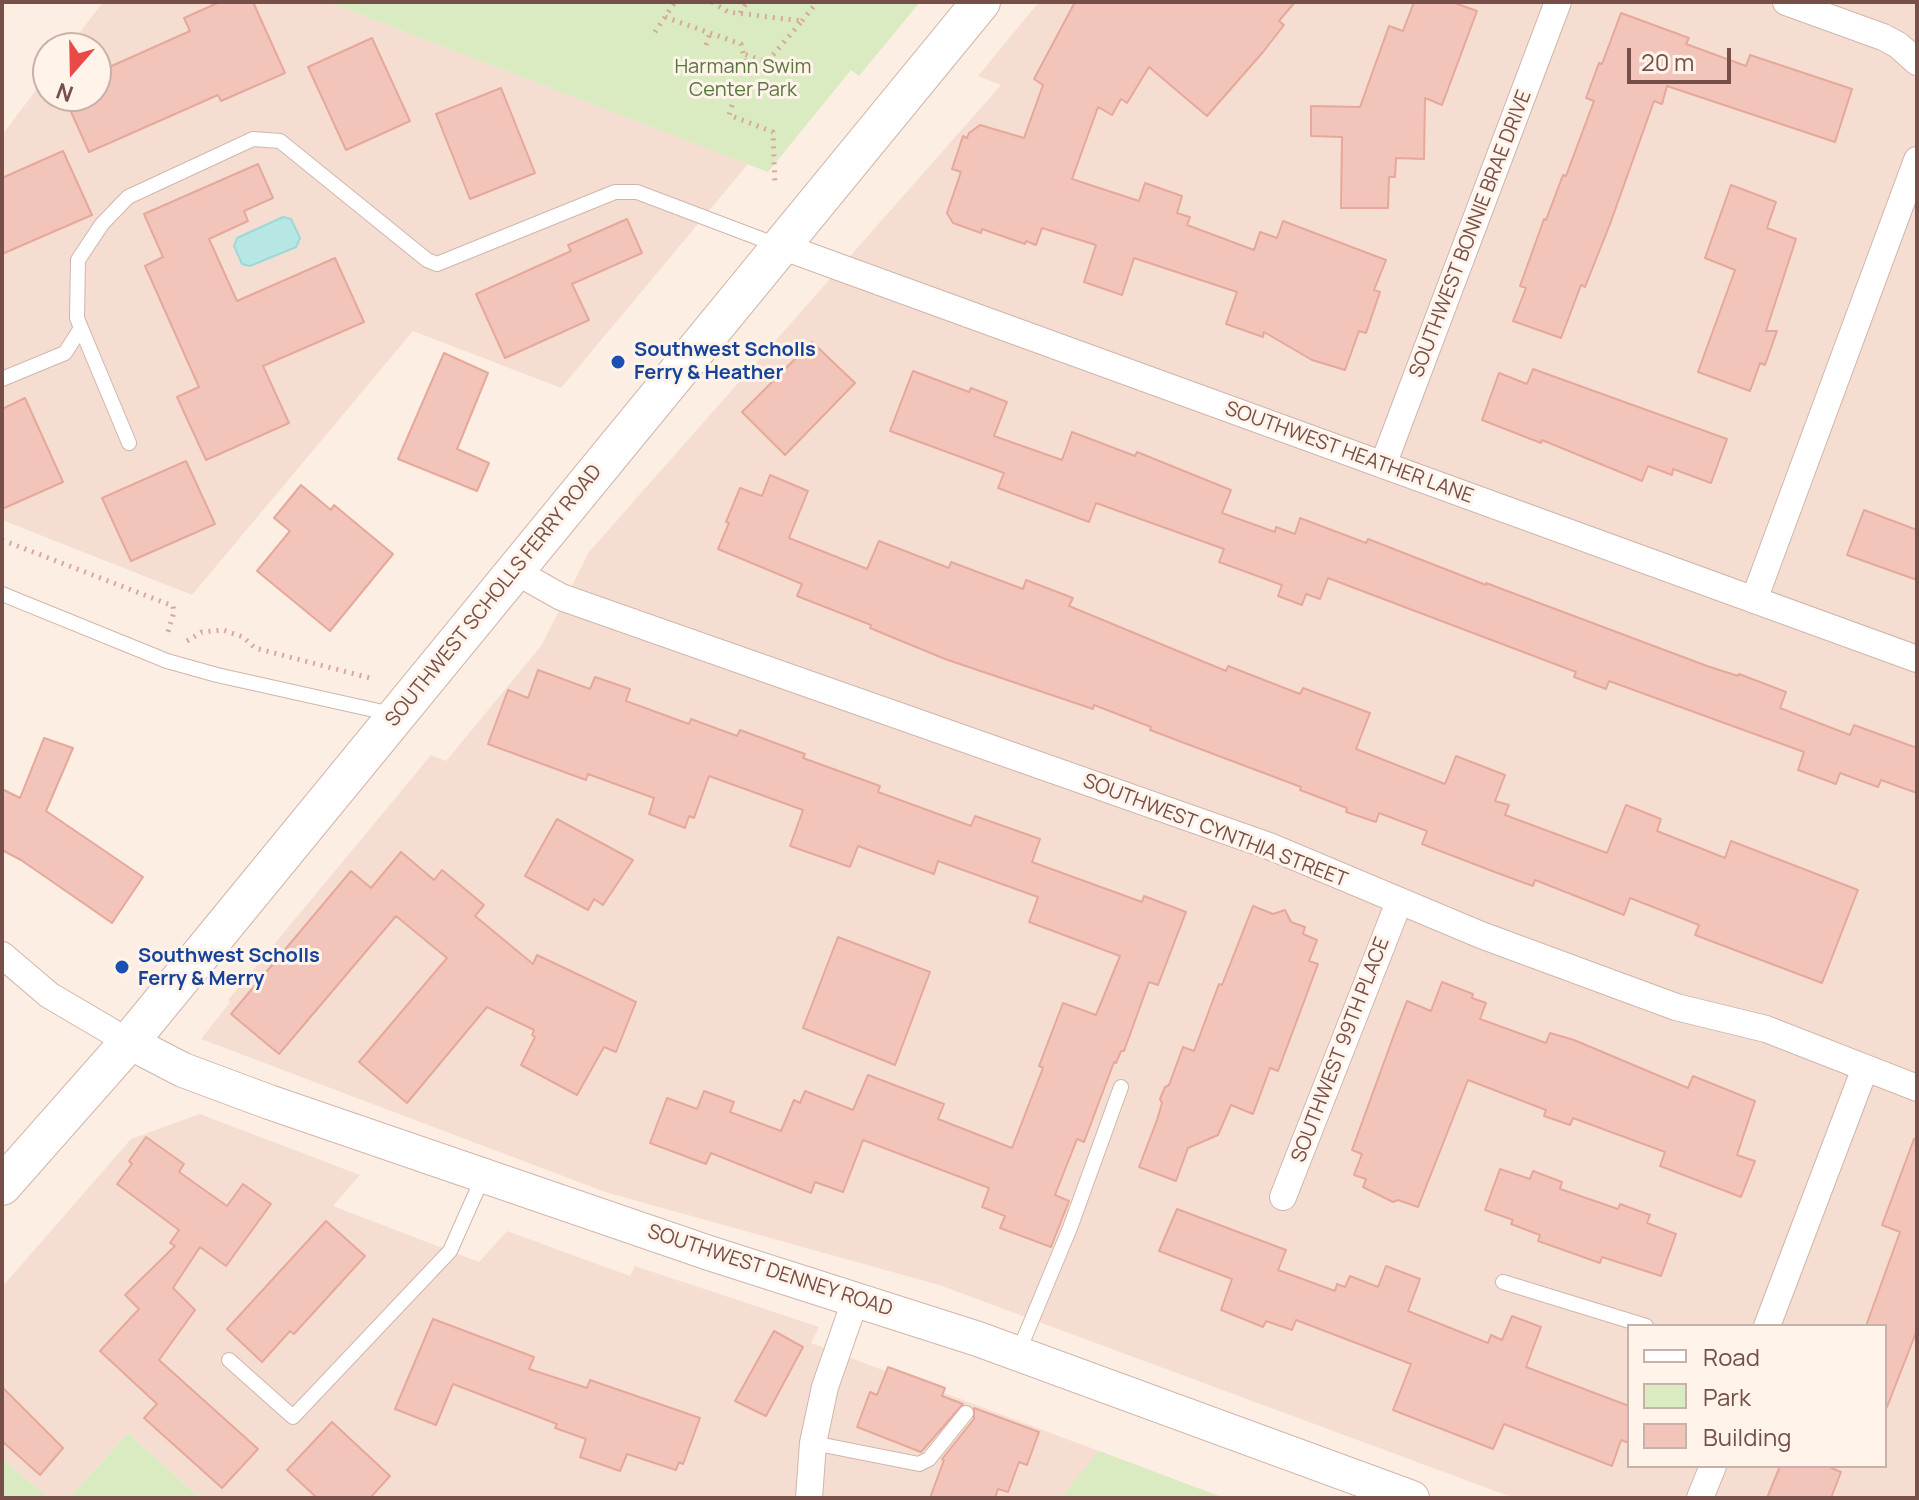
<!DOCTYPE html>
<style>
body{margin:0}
#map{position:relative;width:1919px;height:1500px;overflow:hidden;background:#fdeee3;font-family:Manrope,sans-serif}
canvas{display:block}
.frame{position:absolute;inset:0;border:4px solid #764f48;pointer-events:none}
.legend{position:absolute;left:1627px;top:1324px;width:260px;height:144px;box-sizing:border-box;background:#fff3ea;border:2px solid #c8b1a9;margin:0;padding:10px 14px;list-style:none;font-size:24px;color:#764f48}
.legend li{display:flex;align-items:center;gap:16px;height:40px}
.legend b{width:40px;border:2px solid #c8b1a9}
.north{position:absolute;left:32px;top:32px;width:80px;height:80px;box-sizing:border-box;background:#fff3ea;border:2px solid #c8b1a9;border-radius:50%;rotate:200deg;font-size:22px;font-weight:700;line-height:32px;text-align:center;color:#764f48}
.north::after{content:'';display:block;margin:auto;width:28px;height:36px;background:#ea4945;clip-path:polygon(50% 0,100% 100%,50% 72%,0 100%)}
.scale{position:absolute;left:1627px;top:48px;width:104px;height:36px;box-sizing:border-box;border:4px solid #764f48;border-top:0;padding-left:10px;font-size:24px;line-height:28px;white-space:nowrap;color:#764f48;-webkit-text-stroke:6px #fff3ea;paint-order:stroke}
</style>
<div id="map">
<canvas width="1919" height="1500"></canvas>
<div class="frame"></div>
<ul class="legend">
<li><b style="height:10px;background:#fff"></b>Road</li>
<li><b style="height:22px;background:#daebc1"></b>Park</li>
<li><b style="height:22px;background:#f3c5ba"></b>Building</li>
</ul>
<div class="north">N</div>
<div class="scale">20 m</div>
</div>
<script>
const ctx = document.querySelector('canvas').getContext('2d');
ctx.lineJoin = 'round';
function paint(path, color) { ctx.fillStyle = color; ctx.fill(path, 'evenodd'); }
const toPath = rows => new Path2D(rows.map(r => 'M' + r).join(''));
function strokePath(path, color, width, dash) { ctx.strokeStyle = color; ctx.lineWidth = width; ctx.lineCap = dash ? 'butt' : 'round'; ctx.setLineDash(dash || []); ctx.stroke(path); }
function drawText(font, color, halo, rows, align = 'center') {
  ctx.font = font + ' Manrope,sans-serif'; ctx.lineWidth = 6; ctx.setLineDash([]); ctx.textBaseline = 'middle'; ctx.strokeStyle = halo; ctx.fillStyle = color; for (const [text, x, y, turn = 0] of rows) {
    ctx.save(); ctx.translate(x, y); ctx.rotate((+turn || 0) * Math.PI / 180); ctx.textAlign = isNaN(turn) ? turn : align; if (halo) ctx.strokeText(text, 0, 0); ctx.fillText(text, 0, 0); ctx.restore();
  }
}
paint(toPath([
 [103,2,328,2,748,164,561,388,413,331,192,595,2,520,2,135,48,74,48,96,96,96,96,48,68,48],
 [1039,2,1917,2,1917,1498,1514,1498,939,1285,605,1192,201,1039,230,1002,228,1000,431,755,446,761,541,646,589,552,1001,85,978,76],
 [1629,1326,1885,1326,1885,1466,1629,1466],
 [200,1114,360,1175,333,1206,479,1262,507,1231,630,1276,635,1266,819,1327,811,1343,1224,1498,200,1498,128,1433,69,1498,50,1498,2,1459,2,1287,131,1139]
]), '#f5ded1');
paint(toPath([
 [328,2,920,2,859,76,851,70,768,172],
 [128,1433,200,1498,69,1498],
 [1099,1451,1224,1498,1061,1498],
 [2,1459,50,1498,2,1498]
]), '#daebc1');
const water = toPath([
 [283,217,291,219,300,238,296,247,250,266,242,264,234,246,237,238,283,217]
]);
paint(water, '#b7e7e4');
strokePath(water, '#9dd9d6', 2);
const building = toPath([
 [220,2,253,2,285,73,221,101,218,95,89,152,64,96,96,96,96,73,190,31,184,18,220,2],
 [1075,2,1295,2,1279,21,1284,25,1263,52,1207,116,1149,67,1127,103,1121,99,1112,115,1098,107,1072,179,1139,201,1145,183,1182,196,1177,213,1190,217,1187,225,1254,250,1260,232,1277,238,1283,221,1386,260,1374,290,1380,292,1366,333,1359,331,1345,370,1312,360,1264,332,1263,337,1226,324,1237,292,1134,258,1122,295,1084,282,1096,245,1042,228,1036,245,1026,241,1025,244,982,229,981,233,953,223,947,213,961,172,952,169,963,136,967,138,969,133,980,125,1024,138,1043,85,1034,79,1075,2],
 [1414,2,1452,2,1477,11,1442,105,1425,98,1424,159,1396,158,1395,177,1389,177,1388,208,1341,208,1342,137,1311,136,1311,106,1360,107,1389,26,1403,31,1414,2],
 [1621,13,1689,38,1686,44,1746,66,1750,55,1852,89,1835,142,1667,86,1662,104,1654,101,1610,224,1585,287,1581,285,1561,338,1513,321,1526,288,1520,286,1544,219,1546,220,1563,175,1566,176,1594,101,1586,98,1599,63,1602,64,1621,13],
 [372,38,410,121,346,150,308,67,372,38],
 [501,88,535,173,470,199,436,114,501,88],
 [63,151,92,215,2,254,2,178,63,151],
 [258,164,273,198,244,211,248,221,209,239,237,301,335,258,364,322,263,366,289,423,206,460,177,397,199,387,145,266,163,257,144,214,258,164],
 [1731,185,1776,202,1767,228,1796,239,1766,331,1777,331,1765,365,1760,363,1750,391,1698,372,1735,270,1705,258,1731,185],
 [627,219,642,253,572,284,589,320,505,358,476,294,571,251,568,245,627,219],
 [812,342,855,383,785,455,742,412,812,342],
 [444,353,488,373,457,449,489,463,477,491,398,459,444,353],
 [1533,369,1727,439,1711,483,1673,469,1672,475,1648,466,1642,481,1542,440,1541,443,1482,420,1499,373,1527,384,1533,369],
 [913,371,969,392,971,388,1007,402,994,436,1062,460,1072,432,1135,456,1137,452,1231,490,1222,513,1275,532,1276,527,1295,534,1300,518,1366,543,1368,539,1486,585,1486,583,1707,666,1738,676,1739,674,1786,692,1780,708,1850,735,1854,725,1917,748,1917,793,1881,780,1878,787,1840,773,1836,784,1798,770,1804,752,1609,681,1606,689,1574,677,1576,672,1328,578,1320,599,1306,594,1302,605,1278,596,1282,585,1219,562,1224,549,1096,503,1089,522,998,488,1004,473,890,431,913,371],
 [25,398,63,482,2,509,2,409,25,398],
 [186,461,215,524,131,561,102,498,186,461],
 [770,475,808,491,789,538,867,569,879,541,949,568,951,562,1023,589,1026,580,1073,598,1069,606,1226,671,1228,666,1300,694,1303,688,1370,713,1356,749,1445,784,1456,756,1505,775,1495,801,1509,805,1505,815,1607,853,1626,805,1661,819,1657,831,1725,858,1731,841,1858,890,1822,983,1695,935,1699,925,1630,898,1624,915,1535,880,1533,886,1500,874,1422,844,1427,831,1379,813,1376,822,1346,812,1347,808,1300,790,1301,787,1150,730,1151,727,1094,705,1093,709,945,659,870,628,871,625,797,596,802,584,718,549,729,523,726,522,740,488,762,496,770,475],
 [301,485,331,510,334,505,393,554,330,631,257,571,290,531,274,518,301,485],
 [1864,510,1917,530,1917,580,1847,555,1864,510],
 [538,670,590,689,595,677,630,689,626,701,689,724,691,719,737,736,740,730,805,754,803,758,880,786,878,792,971,826,975,816,1040,839,1032,862,1142,902,1144,896,1186,912,1158,985,1149,982,1124,1051,1121,1051,1116,1063,1114,1062,1084,1142,1077,1139,1055,1195,1069,1201,1051,1247,1000,1228,1005,1216,982,1207,989,1188,863,1140,843,1192,815,1182,811,1193,711,1153,706,1164,650,1143,667,1098,697,1109,704,1091,734,1102,730,1112,781,1131,794,1100,800,1103,805,1091,853,1110,868,1075,944,1104,938,1119,1012,1148,1043,1068,1039,1066,1063,1003,1096,1015,1120,956,1029,922,1038,897,938,861,934,874,858,846,850,867,790,846,803,810,709,776,694,818,689,816,685,828,649,814,654,798,588,774,586,780,488,744,508,690,528,698,538,670],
 [44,738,73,748,46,811,143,877,112,923,21,860,2,850,2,789,20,798,44,738],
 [557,819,633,860,603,905,594,899,588,910,525,876,557,819],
 [401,852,434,880,442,870,484,905,475,916,533,964,537,955,636,1002,616,1052,604,1047,577,1095,521,1065,535,1037,532,1035,534,1030,487,1007,407,1103,359,1062,447,958,396,916,279,1054,231,1014,351,871,371,888,401,852],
 [1253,906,1273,914,1285,910,1291,922,1305,927,1303,934,1317,940,1309,961,1318,964,1278,1071,1270,1068,1253,1114,1231,1105,1218,1135,1188,1148,1176,1181,1139,1167,1157,1120,1162,1103,1160,1099,1165,1087,1169,1085,1183,1047,1194,1051,1219,984,1222,985,1253,906],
 [838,937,930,972,895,1065,803,1028,838,937],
 [1442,982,1473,994,1472,998,1486,1003,1480,1019,1546,1043,1550,1033,1574,1040,1688,1088,1693,1076,1755,1101,1737,1155,1755,1161,1741,1197,1660,1166,1665,1152,1573,1118,1570,1125,1544,1116,1546,1110,1468,1080,1418,1207,1398,1200,1393,1202,1363,1187,1366,1179,1354,1175,1362,1154,1352,1150,1395,1032,1407,1001,1431,1011,1442,982],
 [146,1137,184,1164,179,1172,227,1206,243,1184,271,1204,226,1266,200,1247,173,1288,195,1310,159,1360,258,1449,222,1488,144,1418,157,1404,100,1351,139,1309,125,1295,175,1246,170,1243,179,1230,117,1184,132,1164,129,1161,146,1137],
 [1914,1139,1917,1139,1917,1330,1887,1407,1885,1407,1885,1326,1866,1326,1900,1232,1882,1225,1914,1139],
 [1500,1169,1530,1179,1533,1171,1562,1182,1560,1189,1618,1209,1620,1204,1650,1215,1647,1223,1676,1234,1661,1276,1602,1257,1600,1263,1538,1241,1540,1235,1511,1224,1513,1220,1485,1210,1500,1169],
 [1177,1209,1286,1250,1278,1270,1335,1291,1337,1284,1345,1287,1350,1276,1378,1287,1386,1266,1420,1279,1408,1311,1488,1343,1491,1335,1502,1340,1512,1316,1541,1327,1526,1367,1629,1406,1629,1443,1621,1440,1612,1466,1504,1424,1493,1449,1393,1410,1411,1364,1296,1320,1292,1330,1266,1321,1263,1327,1221,1310,1232,1279,1159,1251,1177,1209],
 [326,1221,365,1256,294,1334,290,1331,262,1362,227,1329,326,1221],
 [433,1319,534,1357,529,1369,587,1388,590,1380,700,1418,683,1464,679,1462,676,1470,627,1454,620,1471,580,1457,586,1439,555,1428,557,1424,453,1384,436,1425,395,1409,433,1319],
 [774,1331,803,1347,766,1416,735,1401,774,1331],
 [888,1367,945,1388,942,1396,963,1404,921,1452,857,1427,870,1392,877,1395,888,1367],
 [2,1387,63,1448,40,1475,2,1441,2,1387],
 [974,1408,1039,1432,1027,1465,1019,1462,1008,1492,998,1489,995,1498,930,1498,944,1460,942,1459,974,1419,974,1408],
 [332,1422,390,1476,370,1498,317,1498,287,1470,332,1422],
 [1780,1466,1827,1466,1841,1472,1831,1498,1767,1498,1780,1466]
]);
paint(building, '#f3c5ba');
strokePath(building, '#e6a89a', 2);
const service = toPath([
 [81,328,129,443],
 [2,379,65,353,81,328,77,318,78,260,102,224,128,197,253,139,280,141,427,260,437,264,615,192,637,192,777,245],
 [2,594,167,661,217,675,392,714],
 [1503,1282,1646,1326],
 [1018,1353,1070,1228,1121,1087],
 [229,1360,293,1417,450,1251,483,1177],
 [813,1443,919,1464,929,1459,966,1413]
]);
const minor = toPath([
 [1786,2,1883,37,1898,45,1917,62],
 [781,246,1917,659],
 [1383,465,1558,2],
 [515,571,561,597,1269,846,1481,935,1676,1007,1766,1029,1917,1088],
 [1754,600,1917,160],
 [2,955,49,995,129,1042],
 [1283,1197,1399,902],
 [1767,1326,1865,1068],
 [809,1498,813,1443,825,1387,856,1298],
 [1700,1498,1713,1466]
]);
const tertiary = toPath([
 [129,1042,183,1070,269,1102,709,1253,978,1339,1412,1498]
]);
const secondary = toPath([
 [2,1186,129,1042,981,2]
]);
strokePath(service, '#d1b5ac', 16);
strokePath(minor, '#d1b5ac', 28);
strokePath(tertiary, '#d1b5ac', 36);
strokePath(secondary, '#d4b4a9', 40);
strokePath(toPath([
 [712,2,728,12,802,21,767,62,744,54],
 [740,13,747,2],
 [665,17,741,44,746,65],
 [802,21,817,2],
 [655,32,675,2],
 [706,45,710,33],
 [732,105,729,115,773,132,775,186],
 [2,540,173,606,174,612,167,635],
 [187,641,202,632,223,630,243,637,255,648,370,678]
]), '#d8a89d', 5, [2, 6]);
strokePath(service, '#fff', 14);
strokePath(minor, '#fff', 26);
strokePath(tertiary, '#fff', 34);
strokePath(secondary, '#fff', 38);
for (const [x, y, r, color] of [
 [618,362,8,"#1a4fb4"],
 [122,967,8,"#1a4fb4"]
]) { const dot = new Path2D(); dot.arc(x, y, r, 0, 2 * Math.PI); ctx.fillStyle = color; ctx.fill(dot); strokePath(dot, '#fff3ea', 3); }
drawText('20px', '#59763d', '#fff3ea', [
 ["Harmann Swim",743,67],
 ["Center Park",743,90]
]);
drawText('20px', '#764f48', '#fff3ea', [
 ["SOUTHWEST BONNIE BRAE DRIVE",1471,234,-69],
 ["SOUTHWEST HEATHER LANE",1349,453,20],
 ["SOUTHWEST SCHOLLS FERRY ROAD",494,596,-51],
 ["SOUTHWEST CYNTHIA STREET",1215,831,21],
 ["SOUTHWEST 99TH PLACE",1341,1050,-69],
 ["SOUTHWEST DENNEY ROAD",770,1271,18]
]);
drawText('bold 20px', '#164399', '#fff3ea', [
 ["Southwest Scholls",634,350],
 ["Ferry & Heather",634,373],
 ["Southwest Scholls",138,956],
 ["Ferry & Merry",138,979]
], 'left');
</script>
